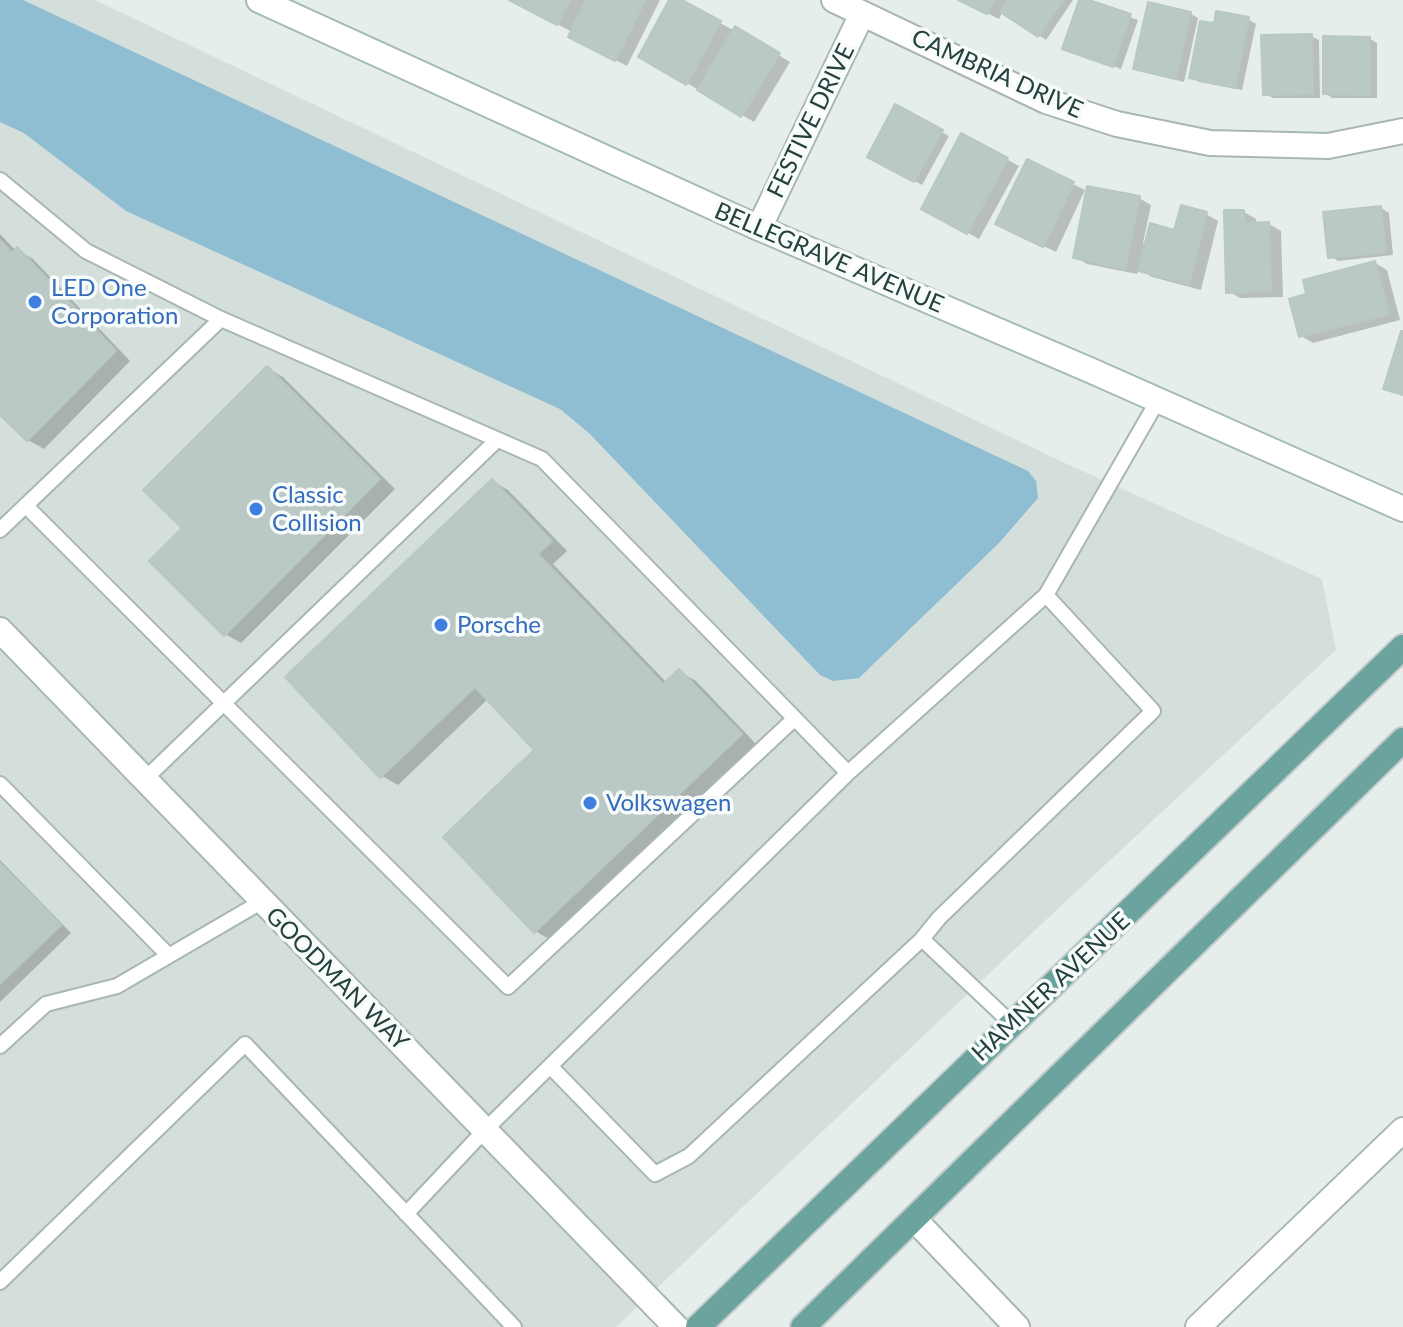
<!DOCTYPE html>
<style>
body{margin:0}
canvas{display:block;background:#e6eeec}
</style>
<canvas width="1403" height="1327"></canvas>
<script>
const ctx = document.querySelector('canvas').getContext('2d');
ctx.lineJoin = 'round';
function paint(path, color) { ctx.fillStyle = color; ctx.fill(path, 'evenodd'); }
const toPath = rows => new Path2D(rows.map(r => 'M' + r).join(''));
function strokePath(path, color, width, dash) { ctx.strokeStyle = color; ctx.lineWidth = width; ctx.lineCap = dash ? 'butt' : 'round'; ctx.setLineDash(dash || []); ctx.stroke(path); }
function drawText(font, color, halo, rows, align = 'center') {
  ctx.font = font + ' Lato,sans-serif'; ctx.lineWidth = 7; ctx.setLineDash([]); ctx.textBaseline = 'middle'; ctx.strokeStyle = halo; ctx.fillStyle = color; for (const [text, x, y, turn = 0] of rows) {
    ctx.save(); ctx.translate(x, y); ctx.rotate((+turn || 0) * Math.PI / 180); ctx.textAlign = isNaN(turn) ? turn : align; if (halo) ctx.strokeText(text, 0, 0); ctx.fillText(text, 0, 0); ctx.restore();
  }
}
paint(toPath([
 [0,0,95,0,1067,464,1322,579,1336,650,1034,931,616,1327,0,1327]
]), '#d4dedb');
paint(toPath([
 [0,0,23,0,1028,471,1036,481,1038,498,998,544,859,678,833,681,820,675,590,434,560,409,126,211,24,133,0,122]
]), '#8fbdd2');
paint(toPath([
 [513,0,660,0,627,66,582,43,572,32],
 [671,0,678,0,735,31,736,29,790,62,754,122,640,56],
 [961,0,1073,0,1046,40,1003,11,999,19],
 [1081,0,1138,20,1121,69,1065,48],
 [1149,4,1191,14,1198,18,1184,82,1143,72,1135,68],
 [1248,19,1256,24,1242,90,1199,82,1191,77,1216,26],
 [1311,36,1319,40,1320,98,1273,98,1265,94],
 [1370,39,1377,43,1377,98,1332,98,1325,93],
 [896,107,949,136,922,185,870,156],
 [962,135,1019,166,979,239,923,208],
 [1073,184,1085,190,1056,252,1010,230],
 [1139,198,1151,205,1143,243,1147,244,1206,214,1218,221,1201,290,1152,277,1138,269,1137,274,1087,264,1075,257],
 [1381,208,1389,213,1393,255,1338,261,1330,256],
 [1244,212,1256,219,1256,225,1269,224,1281,231,1283,297,1240,298,1228,291],
 [0,234,16,251,17,250,33,259,130,361,44,449,28,440,0,412],
 [1375,263,1387,270,1400,320,1313,343,1301,336],
 [267,368,283,377,395,489,241,643,225,634,184,528],
 [492,481,508,490,567,551,553,564,667,683,680,672,696,681,756,744,551,940,535,931,537,750,488,699,398,785,382,776],
 [0,860,71,933,0,1002]
]), '#0003');
const building = toPath([
 [509,0,570,0,557,25,509,0],
 [586,0,645,0,615,61,568,37,586,0],
 [669,0,682,0,721,21,686,85,638,57,669,0],
 [958,0,994,0,987,14,958,0],
 [1008,0,1063,0,1038,37,1000,12,1008,0],
 [1079,0,1089,0,1131,14,1113,67,1062,49,1079,0],
 [1148,2,1191,12,1176,79,1133,69,1148,2],
 [1216,11,1249,17,1235,88,1189,78,1200,21,1214,23,1216,11],
 [735,26,780,53,741,117,697,90,735,26],
 [1312,34,1313,94,1263,95,1261,35,1312,34],
 [1323,36,1370,37,1370,95,1323,94,1323,36],
 [895,104,943,130,914,182,867,157,895,104],
 [961,133,1008,158,967,234,921,209,961,133],
 [1027,159,1074,182,1043,247,995,224,1027,159],
 [1087,186,1140,196,1125,269,1073,258,1087,186],
 [1181,205,1207,212,1189,284,1138,271,1150,223,1174,230,1181,205],
 [1381,206,1386,252,1328,258,1323,212,1381,206],
 [1224,210,1244,210,1245,223,1269,222,1271,291,1226,293,1224,210],
 [0,240,12,253,17,247,116,351,27,441,0,415,0,240],
 [1375,261,1389,314,1299,337,1289,299,1306,294,1303,280,1375,261],
 [1401,331,1403,331,1403,395,1383,389,1401,331],
 [267,366,380,479,224,636,149,561,182,528,143,490,267,366],
 [492,479,552,541,538,554,663,684,679,669,742,734,534,933,443,837,534,750,475,687,380,778,285,677,492,479],
 [0,863,61,925,0,984,0,863]
]);
paint(building, '#bbc9c6');
strokePath(building, '#b8c8c4', 2);
const service = toPath([
 [0,180,86,251,221,319,542,459,848,773,1046,595,1153,711,939,918,922,939,1011,1023],
 [26,506,508,987,794,719],
 [0,530,221,319],
 [1046,595,1158,400],
 [144,780,497,440],
 [0,784,168,955],
 [0,1046,46,1004,117,986,261,902],
 [551,1067,655,1174,689,1156,922,939],
 [406,1214,485,1130,848,773],
 [0,1282,245,1044,514,1327]
]);
const minor = toPath([
 [834,0,1046,101,1117,124,1210,143,1328,146,1403,131],
 [759,228,862,14],
 [914,1219,1017,1327],
 [1198,1327,1403,1130]
]);
const tertiary = toPath([
 [0,630,676,1327]
]);
const secondary = toPath([
 [259,0,759,228,1092,371,1403,509]
]);
const primary = toPath([
 [698,1327,1403,647],
 [803,1327,1403,740]
]);
strokePath(service, '#a8b7b4', 18);
strokePath(minor, '#a8b7b4', 28);
strokePath(tertiary, '#a8b7b4', 28);
strokePath(secondary, '#a4bab6', 28);
strokePath(primary, '#c2cac9', 28);
strokePath(service, '#fff', 14);
strokePath(minor, '#fff', 24);
strokePath(tertiary, '#fff', 24);
strokePath(secondary, '#fff', 24);
strokePath(primary, '#6ba39e', 24);
for (const [x, y, r, color] of [
 [35,302,8,"#3f7fe0"],
 [256,509,8,"#3f7fe0"],
 [441,625,8,"#3f7fe0"],
 [590,803,8,"#3f7fe0"]
]) { const dot = new Path2D(); dot.arc(x, y, r, 0, 2 * Math.PI); ctx.fillStyle = color; ctx.fill(dot); strokePath(dot, '#f7fbf9', 3); }
drawText('24px', '#24413e', '#f7fbf9', [
 ["CAMBRIA DRIVE",997,74,24],
 ["FESTIVE DRIVE",811,121,-64],
 ["BELLEGRAVE AVENUE",829,258,23],
 ["GOODMAN WAY",337,979,45],
 ["HAMNER AVENUE",1051,987,-43]
]);
drawText('24px', '#366cbe', '#f7fbf9', [
 ["LED One",51,288],
 ["Corporation",51,316],
 ["Classic",272,495],
 ["Collision",272,523],
 ["Porsche",457,625],
 ["Volkswagen",606,803]
], 'left');
</script>
